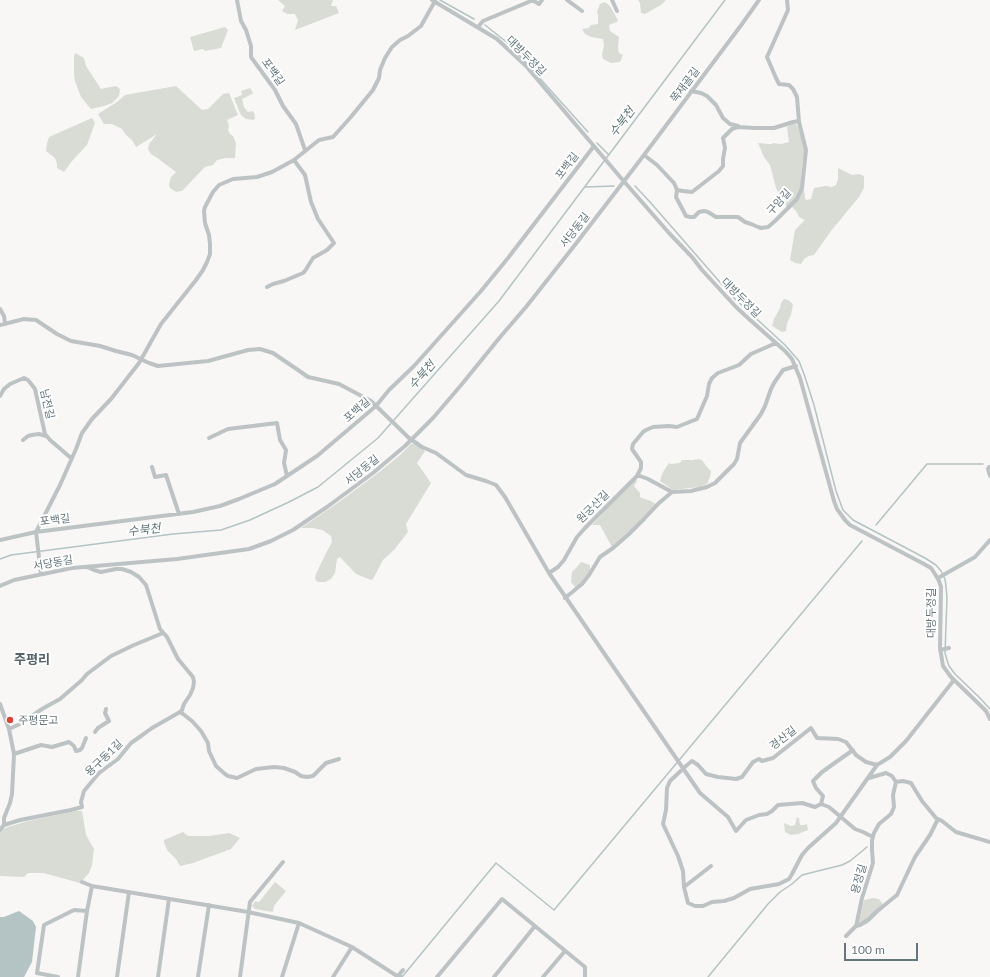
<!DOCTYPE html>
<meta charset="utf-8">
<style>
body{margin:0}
#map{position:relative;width:990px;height:977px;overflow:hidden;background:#f8f7f5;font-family:Lato,sans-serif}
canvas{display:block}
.scale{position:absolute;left:844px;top:943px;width:74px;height:18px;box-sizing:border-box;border:2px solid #65777e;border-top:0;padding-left:5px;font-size:12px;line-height:14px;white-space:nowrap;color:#65777e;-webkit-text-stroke:3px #fff;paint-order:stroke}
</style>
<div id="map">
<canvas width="990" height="977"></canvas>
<div class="scale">100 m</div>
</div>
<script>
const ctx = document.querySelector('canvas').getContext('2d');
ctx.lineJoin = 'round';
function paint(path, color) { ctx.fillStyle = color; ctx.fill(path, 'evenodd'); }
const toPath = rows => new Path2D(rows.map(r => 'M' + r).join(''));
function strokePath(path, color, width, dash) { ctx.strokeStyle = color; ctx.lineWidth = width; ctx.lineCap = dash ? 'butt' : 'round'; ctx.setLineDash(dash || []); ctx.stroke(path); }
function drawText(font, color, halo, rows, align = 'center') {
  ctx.font = font + ' Lato,"Noto Sans KR",sans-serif'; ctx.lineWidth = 4; ctx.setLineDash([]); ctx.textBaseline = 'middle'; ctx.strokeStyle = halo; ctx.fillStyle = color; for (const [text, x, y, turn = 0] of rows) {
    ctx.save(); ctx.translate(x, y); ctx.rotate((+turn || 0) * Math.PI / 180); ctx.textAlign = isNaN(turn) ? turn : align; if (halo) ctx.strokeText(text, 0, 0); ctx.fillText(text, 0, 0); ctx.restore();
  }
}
paint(toPath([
 [278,0,333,0,331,6,336,6,339,13,295,30,298,20,295,14,287,14,282,11,285,6],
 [638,0,666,0,661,5,645,14,641,13,640,3],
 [605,2,610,6,618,20,617,22,609,25,610,31,619,37,618,48,619,53,623,55,620,62,611,63,603,59,602,54,604,46,603,39,591,37,585,34,582,29,589,28,591,25,598,24,598,15,597,12,600,4],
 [225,27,228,30,221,48,205,51,203,49,194,51,190,37],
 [75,53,84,58,86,66,101,89,116,86,120,89,119,96,112,103,104,106,91,109,81,97,75,81,74,74,74,57],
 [176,86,202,110,208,109,223,94,229,93,238,115,227,120,229,125,228,130,230,134,233,136,236,143,235,158,226,158,217,160,213,165,205,167,182,191,176,192,170,188,169,184,171,177,176,172,156,157,151,154,148,149,149,144,157,134,136,147,132,140,126,135,122,129,112,124,104,124,98,114,117,102,125,95],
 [250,88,253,93,252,94,242,99,244,107,247,111,248,112,252,111,254,112,255,118,254,120,246,119,242,116,240,113,234,98,242,95,241,91],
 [92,118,95,123,87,145,72,161,64,172,57,168,57,164,55,158,46,151,47,143,49,137],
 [792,124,796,124,798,127,805,149,802,166,801,188,804,189,805,198,806,200,811,199,814,188,826,186,832,187,836,185,838,179,838,168,852,175,859,174,864,176,864,188,859,197,831,231,814,255,809,256,804,259,801,264,795,263,790,260,795,230,805,220,799,217,797,212,792,207,787,207,782,200,776,188,770,165,764,157,758,143,768,144,772,144,773,143,781,144,789,142,787,127],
 [784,299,788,300,793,304,791,315,787,323,786,331,782,332,772,326,774,319,780,308,781,303],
 [411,444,415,444,425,451,417,463,431,483,406,524,408,532,394,550,383,560,373,579,371,580,356,574,340,557,337,559,335,573,331,579,325,582,318,582,315,579,316,574,326,553,332,542,331,536,322,530,313,528,301,528,339,502,378,473,399,456],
 [698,459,702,460,707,467,711,471,710,477,707,484,699,487,673,490,660,481,663,472,669,463,671,464,680,463,682,460,692,460],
 [636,479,637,481,634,486,640,493,640,497,642,498,651,501,656,504,646,516,612,547,600,525,592,525,614,501],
 [581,562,590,565,590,570,586,576,576,588,571,582,572,572,576,568],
 [76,811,82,811,86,835,94,849,92,865,89,873,80,883,43,873,28,873,24,877,0,876,0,831,8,827,28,821],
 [797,817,799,818,800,825,804,825,807,824,808,830,798,834,791,835,785,832,784,823,791,826,795,825],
 [183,832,188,836,209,836,229,833,240,838,231,849,193,863,180,866,176,859,167,850,164,842,164,840],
 [275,882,286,891,274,906,273,912,255,909,252,906,255,901,259,902],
 [873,898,879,899,882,903,884,908,867,924,861,926,859,922,864,900]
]), '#d8dcd5');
paint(toPath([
 [19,911,33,921,36,927,32,962,24,977,0,977,0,917,4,917]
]), '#b4c3c4');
strokePath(toPath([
 [440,0,474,19],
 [485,25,509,44,588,132],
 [597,143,609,155],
 [635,186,650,202,725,288,735,299,785,345,799,361,804,374,814,405,836,491,843,510,853,520,925,558,936,565,941,571,945,579,946,586,947,598,945,653,947,660,949,666,955,674,980,698,990,709],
 [586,187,614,186],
 [876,525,927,464,983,464],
 [0,559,11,555,173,534,221,530,250,520,289,502,318,487,378,438,499,301,725,0],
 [402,977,496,863,554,910,862,541],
 [708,977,768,904,780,892,792,884,802,875,842,865,850,861,867,847]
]), '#b4c3c4', 1.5);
strokePath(toPath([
 [237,0,241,21,246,30,251,46,251,57,275,90,283,106,296,124,305,150],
 [432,0,497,39,526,66,621,178,669,233,692,257,702,270,736,307,749,319,785,351,792,359,800,378,834,501,837,509,845,520,850,525,924,564,931,568,935,574,939,581,941,587,940,648,943,666,951,677,980,705,986,711,990,719],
 [567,0,582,11],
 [612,0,617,11],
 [478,27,483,21,531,1,534,1,539,4,542,0],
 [691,91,701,93,707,96,716,105,723,118,730,124,738,126],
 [644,155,657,165,674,183,677,190,676,197,686,216,690,217,694,217,699,212,704,211,708,212,716,217,738,217,745,222,751,224,758,227,761,228,768,227,775,221,797,199,802,188,806,150,799,122,797,97,793,89,789,85,779,84,776,78,767,57,788,10,787,0],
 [677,190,683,191,692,192,719,171,723,166,723,159,725,148,723,138,732,129,738,127,755,128,774,128,793,122,799,121],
 [267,287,273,284,284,281,303,273,305,271,313,258,327,250,334,243,318,219,311,202,305,175,294,160],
 [0,309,4,316,5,324],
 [0,325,24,319,36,320,57,334,71,341,100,346,116,351,132,355,149,363,158,366,208,361,248,350,260,349,273,353,298,370,308,377,339,384,371,401,409,438,422,447,436,453,466,475,486,481,496,485,505,497,549,573,700,793,728,817,736,831,746,820,759,815,767,814,772,811,778,805,802,803,815,807,821,804,829,807,855,829,863,832,873,837],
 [0,396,4,389,10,384,24,378,28,380,35,389,45,434,50,440,71,458],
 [209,438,228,429,277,423,280,440,286,450,284,463,287,476],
 [23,440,28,436,32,435,39,434,46,436],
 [152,467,155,477,166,475,179,514],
 [990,467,989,467,988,469,990,476],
 [637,476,640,476,648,479,672,492,691,491,707,487,715,483,734,464,737,459,740,443,761,414,765,406,771,389,774,383,783,370,796,366],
 [0,540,36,532,193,512,220,506,239,499,275,484,317,456,376,406,389,390,414,366,481,291,508,258,594,146],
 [87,567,94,570,101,572,116,569,122,569,131,572,139,577,146,585,160,629,167,637,178,659,193,677,194,682,193,688,190,695,184,704,182,710,180,712,183,714,192,721,201,731,208,743,209,751,216,766,225,774,228,776,237,778,256,769,274,767,284,768,295,772,301,776,307,777,313,776,326,763,339,759],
 [549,573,558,567,564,560,577,537,585,528,637,476,641,468,641,462,632,449,633,444,643,432,646,430,653,427,669,426,677,427,697,419,707,396,709,384,712,378,718,373,739,365,751,354,776,343],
 [41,574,36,532,60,485,76,449,82,433,92,419,111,399,139,363,161,324,196,280,203,270,207,262,210,254,210,244,209,235,205,223,204,211,205,207,213,192,219,185,233,179,257,177,272,172,294,160,319,140,333,137,350,118,373,90,379,78,380,70,385,58,392,47,400,40,408,36,421,26,435,1],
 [938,578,975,557,990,540],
 [0,586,14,580,72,568,177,559,249,549,271,541,293,530,327,507,373,473,405,446,433,418,462,384,501,336,526,307,578,241,644,155,742,24,759,0],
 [565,598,582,584,589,575,600,557,613,548,629,534,644,519,659,503,672,492],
 [940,650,949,648],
 [0,704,9,729,14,754,12,794,10,803,4,818,4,825,0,830],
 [9,729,22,723,42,709,60,699,82,680,87,674,111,656,134,645,163,633],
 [95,732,98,728,109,721,105,713,106,709],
 [14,754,41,745,52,747,69,742,74,746,76,751,80,750,82,748,86,738],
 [877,765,866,762,856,755,846,742,838,739,817,738,811,728,773,758,762,761,759,759,753,762,742,777,736,779,718,777,706,774,698,765,692,761,687,765,670,781,667,788,666,810,663,824,678,856,683,871,684,887,688,903,695,906,703,906,712,902,724,901,734,898,750,889,779,884,789,879,792,874,802,855,808,848,836,823,877,765,890,757,906,741,954,680],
 [896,782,903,781,911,783,922,801,936,818,942,821,956,832,990,842],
 [821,804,823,796,816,788,813,781,822,772,853,750],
 [4,825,20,820,71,810,82,807,81,802,84,791,99,773,118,759,131,743,141,736,152,728,180,712],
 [82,882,92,886,248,912,299,923,352,947,397,976,401,977],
 [684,887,711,866],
 [856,926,860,925,869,919,876,912,897,895,915,857,930,835,938,819],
 [846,936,856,926,857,922,862,898,873,863,872,850,872,840,874,833,879,824,891,814,894,807,893,795,896,782,892,776,886,773,869,778],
 [58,977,37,973,44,925,74,910,87,911,92,886],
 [78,977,87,911],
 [117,977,129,892],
 [158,977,169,899],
 [198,977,209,905],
 [240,977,250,902,283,862],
 [282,977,299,923],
 [333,977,352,947],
 [397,977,403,970],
 [437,977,502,899,585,967,585,977],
 [494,977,535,926],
 [543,977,565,951]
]), '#bdc3c5', 4);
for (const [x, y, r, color] of [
 [10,720,4,"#d64637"]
]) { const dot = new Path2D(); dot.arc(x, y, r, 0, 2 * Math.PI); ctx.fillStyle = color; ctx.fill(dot); strokePath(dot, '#fff', 1.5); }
drawText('11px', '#65777e', '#fff', [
 ["대방두정길",526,56,45],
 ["포백길",273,72,54],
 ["쪽재골길",685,85,-53],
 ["포백길",567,166,-53],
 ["구암길",779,202,-48],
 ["서당동길",575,230,-52],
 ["대방두정길",741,298,45],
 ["남전길",47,404,77],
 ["포백길",357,410,-41],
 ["서당동길",362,470,-39],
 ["원궁산길",593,507,-45],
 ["포백길",55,520,-7],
 ["서당동길",53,563,-10],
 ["대방두정길",931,613,-90],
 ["경산길",783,738,-38],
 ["용구동1길",104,758,-44],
 ["용정길",859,879,-74]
]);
drawText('11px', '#65777e', '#fff', [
 ["주평문고",18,720]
], 'left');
drawText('italic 12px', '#607678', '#fff', [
 ["수북천",622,122,-53],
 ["수북천",422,375,-48],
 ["수북천",144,530,-7]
]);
drawText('bold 13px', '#56646a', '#fff', [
 ["주평리",32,660]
]);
</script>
